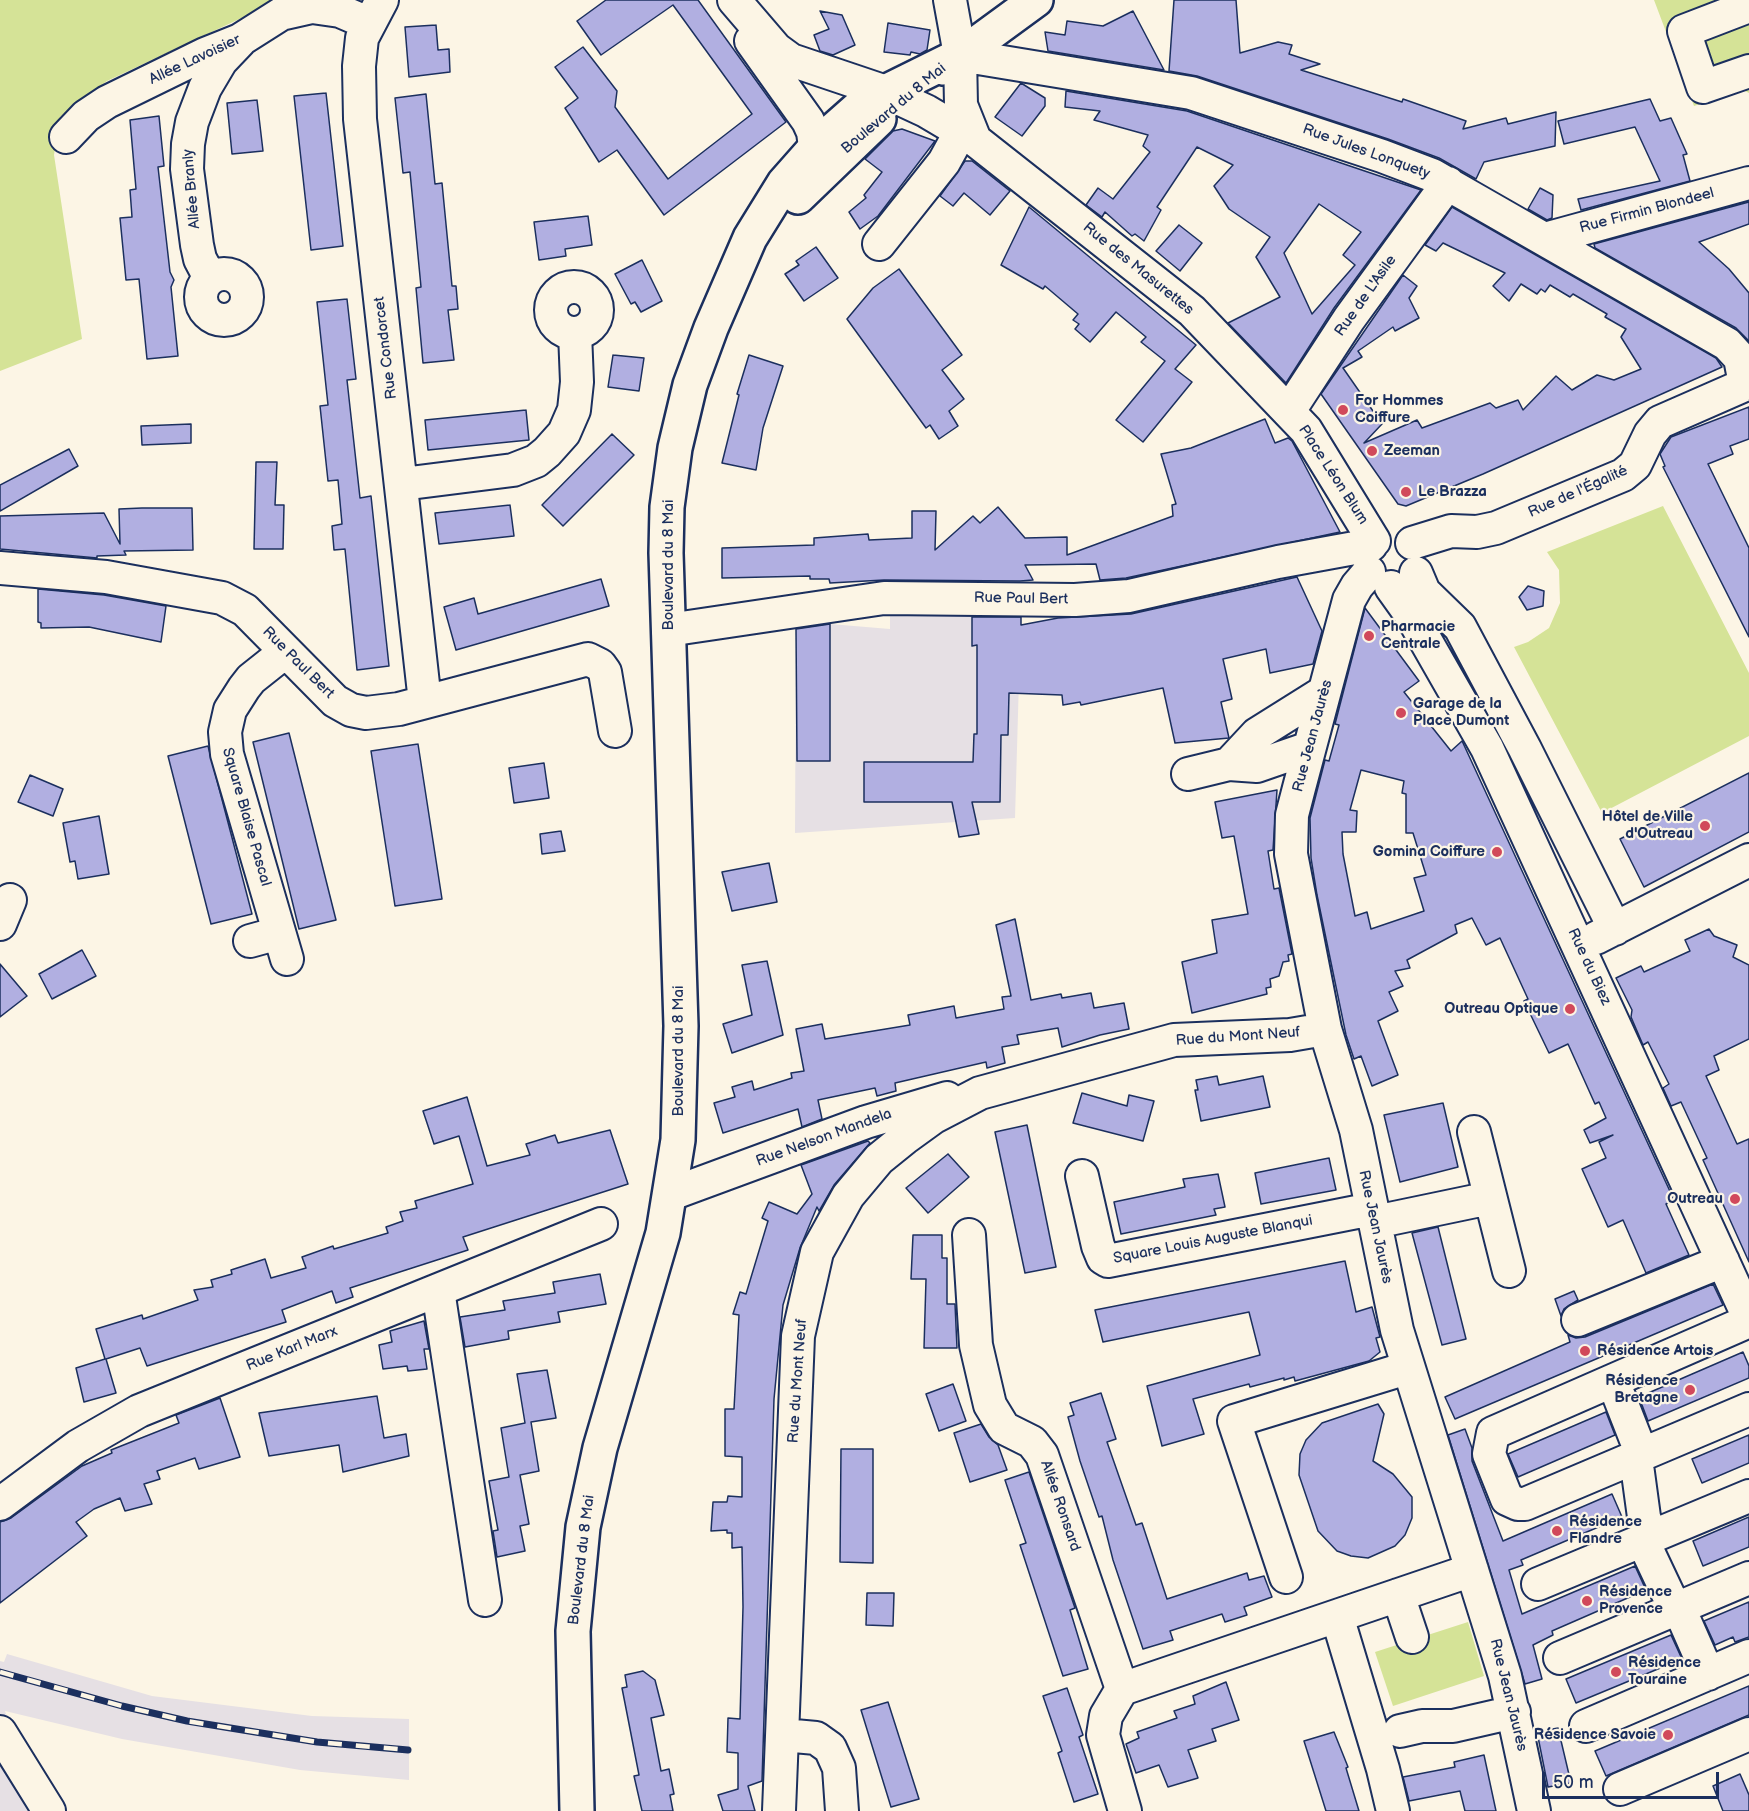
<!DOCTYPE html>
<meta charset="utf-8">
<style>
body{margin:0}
#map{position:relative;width:1749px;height:1811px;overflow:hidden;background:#fcf5e5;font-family:"Balsamiq Sans",sans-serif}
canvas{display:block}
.scale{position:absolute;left:1542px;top:1772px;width:177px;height:27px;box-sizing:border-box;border:3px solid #1b2f5e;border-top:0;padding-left:8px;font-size:18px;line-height:21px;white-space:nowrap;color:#1b2f5e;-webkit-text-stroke:4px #fcf5e5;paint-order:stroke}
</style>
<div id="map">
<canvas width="1749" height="1811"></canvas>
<div class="scale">50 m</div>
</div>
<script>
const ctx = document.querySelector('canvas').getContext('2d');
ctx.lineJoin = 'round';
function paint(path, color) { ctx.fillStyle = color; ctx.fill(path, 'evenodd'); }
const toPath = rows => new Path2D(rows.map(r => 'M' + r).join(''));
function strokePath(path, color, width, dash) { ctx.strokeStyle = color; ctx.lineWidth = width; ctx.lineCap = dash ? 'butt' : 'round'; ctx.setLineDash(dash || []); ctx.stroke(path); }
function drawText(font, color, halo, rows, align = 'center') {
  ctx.font = font + ' "Balsamiq Sans",sans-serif'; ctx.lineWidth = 4.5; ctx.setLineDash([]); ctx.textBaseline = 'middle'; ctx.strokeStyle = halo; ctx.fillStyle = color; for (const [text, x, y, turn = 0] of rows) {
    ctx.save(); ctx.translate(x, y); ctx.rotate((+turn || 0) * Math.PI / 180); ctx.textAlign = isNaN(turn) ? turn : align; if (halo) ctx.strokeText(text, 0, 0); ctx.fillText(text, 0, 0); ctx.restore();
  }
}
paint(toPath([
 [1021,610,1015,818,795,833,796,625,830,624,890,629,890,612],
 [7,1654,152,1696,312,1716,409,1719,409,1780,300,1770,122,1739,5,1711,39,1811,0,1811,0,1661,4,1662]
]), '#e6e0e4');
paint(toPath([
 [0,0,280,0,107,81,60,117,54,155,82,339,0,371],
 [1654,0,1749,0,1749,93,1743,90,1694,106],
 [1663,506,1749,673,1749,736,1602,813,1514,647,1528,642,1549,628,1560,603,1559,570,1547,552],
 [1468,1622,1484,1676,1393,1706,1375,1652]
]), '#d5e397');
const building = toPath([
 [606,0,698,0,786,122,664,215,617,150,599,162,565,108,578,98,555,67,583,47,617,91,615,107,668,179,752,114,673,5,601,55,577,21,606,0],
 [1174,0,1236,0,1240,53,1278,42,1292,45,1289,54,1320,64,1301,70,1402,102,1403,99,1466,121,1463,129,1506,118,1508,124,1556,112,1555,146,1484,162,1476,179,1439,158,1388,139,1197,76,1169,71,1174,0],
 [820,11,842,15,855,45,833,55,820,51,814,35,829,29,820,11],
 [1133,11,1164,70,1048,51,1045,32,1065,35,1067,21,1103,26,1133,11],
 [888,23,930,30,927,50,920,54,911,52,910,55,884,52,888,23],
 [436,25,438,50,449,49,450,72,409,77,405,27,436,25],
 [1021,83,1045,98,1045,106,1022,136,995,117,1021,83],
 [1066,91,1187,111,1421,190,1334,308,1286,383,1228,323,1280,297,1256,257,1270,237,1229,209,1214,186,1233,165,1197,147,1157,207,1161,210,1144,241,1135,234,1132,236,1105,212,1102,217,1086,205,1098,188,1113,199,1150,152,1143,146,1148,135,1094,120,1100,111,1065,107,1066,91],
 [1319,204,1361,232,1343,255,1355,265,1312,314,1284,253,1319,204],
 [326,93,343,246,311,250,294,96,326,93],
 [426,94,435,184,442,183,452,286,456,286,458,309,448,310,454,360,423,363,416,288,421,287,410,172,403,173,395,98,426,94],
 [1650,99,1660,121,1671,118,1687,154,1683,155,1690,181,1581,210,1578,199,1660,181,1635,127,1564,144,1558,121,1650,99],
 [257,100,263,151,232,154,227,103,257,100],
 [159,116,164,166,158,167,170,272,174,280,171,287,178,356,147,359,139,279,126,280,120,218,132,217,130,190,136,189,130,120,159,116],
 [902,129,935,141,878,216,860,229,849,212,866,198,864,195,882,172,865,159,893,131,902,129],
 [965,161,972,161,1010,191,990,215,964,193,953,206,940,196,965,161],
 [1540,188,1553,195,1552,218,1547,220,1528,209,1540,188],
 [1749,202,1749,224,1699,242,1729,269,1749,293,1749,341,1736,328,1595,248,1594,244,1749,202],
 [1029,207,1196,345,1175,369,1192,382,1143,442,1116,420,1165,361,1141,342,1146,337,1116,312,1090,342,1075,329,1079,324,1073,320,1078,314,1045,286,1043,289,1001,265,1029,207],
 [1452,207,1716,358,1722,367,1483,474,1406,506,1398,504,1321,394,1403,275,1417,286,1409,298,1419,318,1395,331,1393,327,1358,351,1362,357,1343,368,1382,424,1364,443,1417,420,1422,428,1490,403,1496,408,1518,400,1523,410,1556,376,1572,390,1597,375,1614,380,1641,369,1621,337,1626,329,1605,317,1607,314,1573,294,1570,297,1550,285,1545,292,1541,289,1537,294,1521,284,1509,301,1493,286,1505,273,1443,243,1436,251,1425,245,1452,207],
 [588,216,592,245,565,249,566,256,539,260,534,222,588,216],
 [1179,225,1202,243,1180,271,1156,251,1179,225],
 [816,247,838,278,804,301,785,274,799,265,796,261,816,247],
 [642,260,662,301,641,312,635,302,631,304,615,274,642,260],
 [899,269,962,355,942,370,964,399,949,411,958,426,939,439,930,425,926,428,847,319,873,288,899,269],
 [347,299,356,379,347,380,360,498,371,496,389,666,357,670,345,549,334,550,332,526,342,524,338,480,328,481,320,406,328,405,317,302,347,299],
 [613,355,644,358,639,391,608,387,613,355],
 [749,355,783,366,763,428,756,470,722,463,739,395,737,394,749,355],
 [1749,407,1749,439,1730,446,1733,454,1708,464,1749,548,1749,637,1663,467,1665,466,1660,454,1671,437,1749,407],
 [526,410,529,440,428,450,425,420,526,410],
 [1265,419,1275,443,1288,438,1292,441,1340,532,1126,578,1100,580,1096,564,1025,565,1033,580,1020,581,884,580,830,583,829,579,810,579,810,576,722,578,722,548,814,545,814,538,868,534,869,540,912,538,912,511,936,511,935,550,973,516,980,523,998,507,1025,538,1067,537,1067,555,1173,516,1172,505,1176,504,1161,454,1191,448,1265,419],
 [191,424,191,443,142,445,141,426,191,424],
 [612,434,634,455,563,526,542,505,612,434],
 [69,449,78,466,0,511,0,485,69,449],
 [256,462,277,462,275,505,284,505,283,549,254,549,256,462],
 [510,505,514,536,439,544,435,513,510,505],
 [142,508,192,508,193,550,124,551,126,555,97,556,97,558,0,549,0,516,104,513,120,544,119,509,142,508],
 [1297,577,1322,631,1313,664,1270,673,1266,649,1223,659,1232,699,1221,702,1229,738,1175,743,1163,688,1081,705,1080,702,1063,705,1062,695,1009,693,1008,735,1001,735,1000,802,972,802,979,834,959,837,952,802,864,802,864,762,973,762,974,734,977,734,977,645,972,646,972,617,1021,617,1021,625,1058,618,1131,614,1297,577],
 [601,579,609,606,456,650,444,607,474,598,478,614,601,579],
 [1528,586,1544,591,1543,606,1527,610,1519,597,1528,586],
 [38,589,104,595,166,606,161,642,89,627,41,628,41,623,38,622,38,589],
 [1365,608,1419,681,1404,692,1451,751,1462,741,1463,743,1674,1200,1666,1204,1689,1255,1646,1273,1623,1220,1608,1227,1582,1169,1606,1158,1599,1142,1613,1135,1590,1143,1584,1130,1606,1118,1599,1102,1595,1104,1568,1044,1549,1053,1524,1001,1528,999,1500,938,1486,945,1472,918,1455,925,1457,933,1407,960,1410,968,1395,971,1403,986,1389,992,1398,1011,1378,1021,1398,1075,1372,1086,1361,1056,1354,1059,1346,1035,1317,895,1311,858,1310,818,1325,760,1329,761,1339,725,1335,724,1365,608],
 [1361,770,1404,781,1402,793,1406,794,1406,833,1413,833,1426,875,1414,878,1424,911,1371,929,1367,912,1355,916,1343,854,1342,832,1356,832,1357,811,1350,810,1361,770],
 [830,624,830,761,797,761,796,629,830,624],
 [289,733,336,920,299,929,253,742,289,733],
 [418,744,442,899,395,906,371,751,418,744],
 [208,746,252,914,211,924,168,756,208,746],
 [544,763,549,798,514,803,509,768,544,763],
 [1749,773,1749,832,1644,887,1620,839,1749,773],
 [30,775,63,789,53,816,18,802,30,775],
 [1277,790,1273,850,1268,851,1274,889,1279,888,1292,954,1288,955,1289,961,1283,962,1279,976,1270,979,1271,987,1266,988,1267,994,1192,1013,1182,962,1217,953,1212,920,1248,914,1234,836,1222,838,1215,802,1277,790],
 [99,816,109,874,78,879,75,861,70,862,63,823,99,816],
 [561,831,565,851,542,854,540,834,561,831],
 [769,863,777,902,732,911,722,872,769,863],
 [1015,919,1031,1000,1061,994,1062,998,1091,993,1094,1008,1124,1003,1129,1029,1100,1035,1062,1047,1058,1028,1017,1035,1019,1044,1002,1047,1005,1063,987,1068,986,1062,895,1083,896,1091,877,1096,875,1088,818,1100,822,1119,802,1127,798,1109,723,1133,714,1103,735,1097,732,1087,752,1081,754,1090,792,1078,791,1073,804,1071,796,1029,822,1024,825,1039,910,1025,908,1015,954,1006,956,1018,1004,1009,1002,997,1011,996,996,925,1015,919],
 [1709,929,1714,936,1737,945,1733,957,1749,965,1749,1039,1714,1056,1719,1070,1706,1076,1737,1144,1749,1139,1749,1262,1703,1160,1707,1158,1681,1102,1671,1106,1663,1088,1669,1084,1648,1042,1643,1045,1631,1017,1632,1010,1616,978,1641,966,1644,972,1690,951,1685,940,1709,929],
 [82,950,96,976,52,999,39,974,82,950],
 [767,961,783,1035,732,1053,723,1024,752,1015,742,965,767,961],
 [0,964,27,996,0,1017,0,964],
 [1217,1076,1219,1085,1263,1076,1270,1107,1201,1121,1195,1090,1198,1090,1196,1080,1217,1076],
 [1082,1093,1127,1106,1129,1095,1154,1101,1143,1141,1073,1123,1082,1093],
 [467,1097,487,1166,530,1155,526,1144,555,1135,558,1143,610,1130,628,1184,463,1237,468,1250,350,1288,353,1297,336,1303,332,1291,282,1310,286,1322,147,1366,140,1348,106,1359,116,1393,84,1402,76,1368,105,1359,96,1329,142,1315,143,1319,198,1300,194,1290,213,1287,211,1280,232,1274,231,1270,265,1259,271,1278,306,1268,302,1257,333,1246,334,1249,388,1233,386,1227,403,1221,400,1212,417,1208,415,1201,473,1184,459,1136,434,1144,423,1111,467,1097],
 [1443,1103,1458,1167,1400,1182,1384,1115,1443,1103],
 [1027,1125,1056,1267,1025,1273,995,1132,1027,1125],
 [868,1141,870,1143,834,1185,819,1211,817,1207,800,1248,783,1305,774,1399,762,1781,748,1786,755,1811,723,1811,718,1795,738,1789,738,1753,727,1752,728,1718,740,1719,743,1607,742,1547,732,1548,732,1533,727,1533,727,1530,711,1531,713,1502,727,1502,728,1496,742,1497,742,1457,725,1456,725,1409,734,1409,739,1315,733,1314,740,1292,746,1294,768,1221,762,1218,769,1202,797,1214,812,1194,801,1165,868,1141],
 [948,1154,969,1177,928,1213,906,1188,948,1154],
 [1329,1158,1336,1190,1261,1204,1255,1173,1329,1158],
 [1218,1174,1225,1207,1214,1209,1216,1215,1121,1234,1114,1202,1185,1187,1183,1179,1218,1174],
 [1438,1227,1466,1339,1442,1345,1412,1233,1438,1227],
 [913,1235,942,1235,942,1258,947,1258,947,1304,955,1304,957,1348,924,1348,926,1279,911,1279,913,1235],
 [1345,1261,1356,1312,1372,1307,1380,1337,1376,1338,1380,1352,1369,1361,1295,1381,1294,1377,1284,1380,1284,1378,1250,1387,1249,1384,1193,1399,1204,1434,1162,1446,1147,1386,1260,1355,1249,1312,1103,1342,1095,1310,1345,1261],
 [600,1274,606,1304,558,1312,560,1322,508,1331,509,1339,465,1347,460,1317,505,1310,503,1301,555,1293,553,1282,600,1274],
 [1713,1284,1723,1305,1455,1419,1445,1397,1570,1342,1568,1335,1576,1338,1585,1337,1713,1284],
 [1574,1291,1578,1300,1564,1309,1561,1316,1555,1299,1574,1291],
 [424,1321,429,1349,424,1349,427,1369,408,1371,407,1366,383,1369,379,1345,392,1342,390,1331,424,1321],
 [1743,1352,1749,1366,1749,1378,1648,1421,1639,1397,1743,1352],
 [547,1370,556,1418,531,1422,539,1471,520,1475,529,1524,520,1526,525,1551,497,1557,493,1531,498,1530,489,1481,509,1477,501,1428,525,1423,517,1374,547,1370],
 [953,1384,966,1421,939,1431,926,1394,953,1384],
 [1101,1393,1116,1439,1107,1442,1136,1525,1142,1523,1167,1599,1247,1573,1249,1580,1264,1576,1272,1597,1244,1607,1247,1615,1225,1622,1222,1614,1170,1631,1173,1640,1143,1649,1113,1560,1102,1516,1099,1517,1080,1461,1068,1417,1074,1415,1070,1403,1101,1393],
 [377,1396,384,1438,406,1434,409,1456,343,1472,339,1445,269,1456,259,1413,377,1396],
 [220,1398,240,1457,199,1469,195,1458,157,1471,160,1479,144,1484,152,1504,125,1511,120,1498,94,1509,76,1522,87,1536,0,1603,0,1522,11,1518,82,1466,112,1453,111,1450,179,1423,176,1415,220,1398],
 [1378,1404,1384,1414,1373,1461,1393,1474,1412,1497,1412,1518,1405,1535,1395,1546,1368,1558,1351,1556,1337,1551,1318,1531,1299,1475,1300,1454,1306,1440,1322,1423,1378,1404],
 [1606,1412,1615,1435,1518,1477,1508,1454,1606,1412],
 [981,1424,989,1437,998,1445,1007,1470,970,1482,954,1433,981,1424],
 [1465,1429,1472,1448,1472,1461,1503,1541,1612,1494,1622,1517,1521,1560,1523,1565,1509,1570,1522,1614,1635,1566,1646,1590,1552,1631,1553,1635,1533,1645,1542,1679,1525,1684,1448,1435,1465,1429],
 [1749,1435,1749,1463,1702,1483,1692,1459,1749,1435],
 [841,1449,873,1449,873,1563,840,1562,841,1449],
 [1029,1472,1075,1608,1070,1610,1088,1669,1063,1676,1020,1545,1026,1543,1005,1480,1029,1472],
 [1749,1517,1749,1547,1703,1566,1693,1541,1749,1517],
 [867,1593,894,1593,893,1626,866,1625,867,1593],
 [1749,1602,1749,1637,1735,1642,1733,1637,1715,1645,1704,1621,1749,1602],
 [1671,1635,1682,1659,1576,1703,1566,1679,1671,1635],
 [643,1671,655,1680,664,1715,651,1718,661,1771,669,1769,674,1794,670,1795,673,1811,642,1811,634,1776,639,1775,622,1688,627,1687,625,1675,643,1671],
 [1226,1682,1239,1720,1212,1729,1216,1741,1188,1750,1198,1778,1168,1787,1159,1765,1136,1773,1126,1744,1139,1738,1137,1732,1177,1718,1174,1711,1195,1704,1193,1696,1226,1682],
 [1749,1686,1749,1715,1606,1776,1595,1751,1749,1686],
 [1067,1688,1083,1735,1079,1737,1098,1794,1074,1802,1058,1753,1062,1751,1043,1696,1067,1688],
 [888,1702,919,1799,891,1807,861,1710,888,1702],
 [1558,1728,1571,1783,1548,1787,1537,1732,1558,1728],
 [1334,1732,1348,1767,1346,1768,1359,1811,1326,1811,1304,1741,1334,1732],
 [1484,1755,1496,1811,1465,1811,1460,1791,1409,1801,1403,1777,1455,1767,1454,1762,1484,1755],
 [1740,1774,1749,1795,1749,1811,1723,1811,1713,1786,1740,1774]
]);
paint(building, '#b1afe1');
strokePath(building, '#1b2f5e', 1.5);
const minor = toPath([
 [382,0,362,38,359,66,360,119,425,702],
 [734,0,776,49,791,60,883,91,926,111,975,140,1192,311,1306,430,1374,541],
 [950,0,960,55,961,105,975,140],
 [1749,6,1684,31,1703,87,1749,71],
 [751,41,808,121,813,132,815,147],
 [960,55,1191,93,1382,156,1432,175,1727,344,1740,358,1745,384],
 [66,137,86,116,107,102,205,54,240,40,281,14,312,7,340,11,368,23],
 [1545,239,1749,183],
 [879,244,944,162,966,122],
 '201 297a23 23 0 1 1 46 0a23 23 0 1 1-46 0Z',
 [210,278,200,259,197,245,187,169,188,144,192,122,205,88,221,61,240,41],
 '551 310a23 23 0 1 1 46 0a23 23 0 1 1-46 0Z',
 [1289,411,1349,319,1448,183],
 [402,484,513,470,536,461,547,452,564,433,574,410,577,382,575,333],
 [1412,543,1451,531,1477,532,1496,528,1623,475,1635,465,1650,434,1660,422,1749,383],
 [0,568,106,577,222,598,245,610,335,701,351,710,366,713,399,709,588,659,600,665,605,672,615,731],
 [1369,572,1357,586,1349,600,1299,788,1292,815,1291,854,1325,1029,1356,1130,1397,1330,1505,1676,1534,1811],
 [1416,573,1424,592,1460,627,1525,749,1615,929],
 [1391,587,1411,615,1487,748,1749,1318],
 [668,630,884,598,1075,600,1129,596,1278,562,1371,545],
 [285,652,251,679,244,688,230,710,225,732,227,754,287,959],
 [1309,748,1257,766,1229,764,1257,734,1324,692],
 [1188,774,1229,764],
 [0,924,10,900],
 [1596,938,1749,860],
 [250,941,279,933],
 [1474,1132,1509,1271],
 [1082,1176,1098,1246,1103,1258,1108,1261,1372,1209],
 [671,1194,866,1122,947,1098],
 [1375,1222,1490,1198],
 [969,1235,976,1345,990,1405,1004,1428,1032,1442,1042,1455,1122,1689],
 [438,1290,485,1600],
 [1578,1320,1723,1261],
 [1749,1321,1493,1433,1489,1454,1507,1499,1518,1504,1525,1504,1749,1409],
 [1613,1381,1642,1455],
 [1636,1458,1644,1517,1650,1535],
 [0,1504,78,1446,139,1411,601,1224],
 [1642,1539,1675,1609],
 [1286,1577,1234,1421,1407,1368],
 [1538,1584,1749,1496],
 [1398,1595,1412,1637],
 [1679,1608,1708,1674],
 [1337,1616,1383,1769,1393,1811],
 [1560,1658,1749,1578],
 [1586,1726,1749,1656],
 [1400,1731,1422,1726,1453,1726,1514,1712],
 [0,1732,49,1811],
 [783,1735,816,1738,830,1748,839,1768,842,1811],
 [1620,1789,1749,1734],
 [779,1811,798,1336,817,1252,848,1196,879,1159,905,1138,934,1117,980,1093,1174,1040,1290,1035,1325,1029],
 [1125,1811,1103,1735,1106,1716,1122,1689,1472,1570]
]);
const major = toPath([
 [943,68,1036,0],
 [798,197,879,119],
 [577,1811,573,1631,583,1527,600,1448,663,1233,678,1140,681,1026,666,553,667,507,675,448,690,385,711,328,750,238,784,183,822,140,865,102,960,55]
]);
strokePath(minor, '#1b2f5e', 36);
strokePath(major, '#1b2f5e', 38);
strokePath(minor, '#fcf5e5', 32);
strokePath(major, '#fcf5e5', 33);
const rail = toPath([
 [0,1672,122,1706,187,1721,317,1742,408,1750]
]);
strokePath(rail, '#1b2f5e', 7);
strokePath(rail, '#fcf5e5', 4.5, [14]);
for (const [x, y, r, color] of [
 [1343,410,6,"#d1495b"],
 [1372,451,6,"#d1495b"],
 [1406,492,6,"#d1495b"],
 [1369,636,6,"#d1495b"],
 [1401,713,6,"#d1495b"],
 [1705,826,6,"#d1495b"],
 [1497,852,6,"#d1495b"],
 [1570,1009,6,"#d1495b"],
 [1735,1199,6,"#d1495b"],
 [1585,1351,6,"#d1495b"],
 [1690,1390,6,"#d1495b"],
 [1557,1531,6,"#d1495b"],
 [1587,1601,6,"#d1495b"],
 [1616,1672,6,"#d1495b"],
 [1668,1735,6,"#d1495b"]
]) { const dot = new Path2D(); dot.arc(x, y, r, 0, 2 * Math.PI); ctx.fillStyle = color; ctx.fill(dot); strokePath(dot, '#fcf5e5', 2); }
drawText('15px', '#1b2f5e', '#fcf5e5', [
 ["Allée Lavoisier",195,60,-25],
 ["Boulevard du 8 Mai",894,109,-40],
 ["Rue Jules Lonquety",1366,152,20],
 ["Allée Branly",192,189,-95],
 ["Rue Firmin Blondeel",1647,211,-15],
 ["Rue des Masurettes",1138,269,39],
 ["Rue de L'Asile",1366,296,-55],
 ["Rue Condorcet",386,348,-97],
 ["Place Léon Blum",1333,475,57],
 ["Rue de l'Égalité",1578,492,-24],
 ["Boulevard du 8 Mai",669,565,-90],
 ["Rue Paul Bert",1021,599,1],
 ["Rue Paul Bert",298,663,45],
 ["Rue Jean Jaurès",1313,736,-75],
 ["Square Blaise Pascal",246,817,74],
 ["Rue du Biez",1589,967,65],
 ["Rue du Mont Neuf",1238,1037,-4],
 ["Boulevard du 8 Mai",679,1051,-90],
 ["Rue Nelson Mandela",824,1138,-20],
 ["Rue Jean Jaurès",1375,1227,78],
 ["Square Louis Auguste Blanqui",1213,1240,-11],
 ["Rue Karl Marx",292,1349,-22],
 ["Rue du Mont Neuf",798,1381,-86],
 ["Allée Ronsard",1060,1506,71],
 ["Boulevard du 8 Mai",582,1560,-83],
 ["Rue Jean Jaurès",1508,1695,76]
]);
drawText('bold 15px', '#1b2f5e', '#fcf5e5', [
 ["For Hommes",1355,401],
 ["Coiffure",1355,418],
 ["Zeeman",1384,451],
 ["Le Brazza",1418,492],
 ["Pharmacie",1381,627],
 ["Centrale",1381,644],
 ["Garage de la",1413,704],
 ["Place Dumont",1413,721],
 ["Hôtel de Ville",1693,817,"right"],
 ["d'Outreau",1693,834,"right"],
 ["Gomina Coiffure",1485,852,"right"],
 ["Outreau Optique",1558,1009,"right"],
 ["Outreau",1723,1199,"right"],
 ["Résidence Artois",1597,1351],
 ["Résidence",1678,1381,"right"],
 ["Bretagne",1678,1398,"right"],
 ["Résidence",1569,1522],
 ["Flandre",1569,1539],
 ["Résidence",1599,1592],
 ["Provence",1599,1609],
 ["Résidence",1628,1663],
 ["Touraine",1628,1680],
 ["Résidence Savoie",1656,1735,"right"]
], 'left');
</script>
